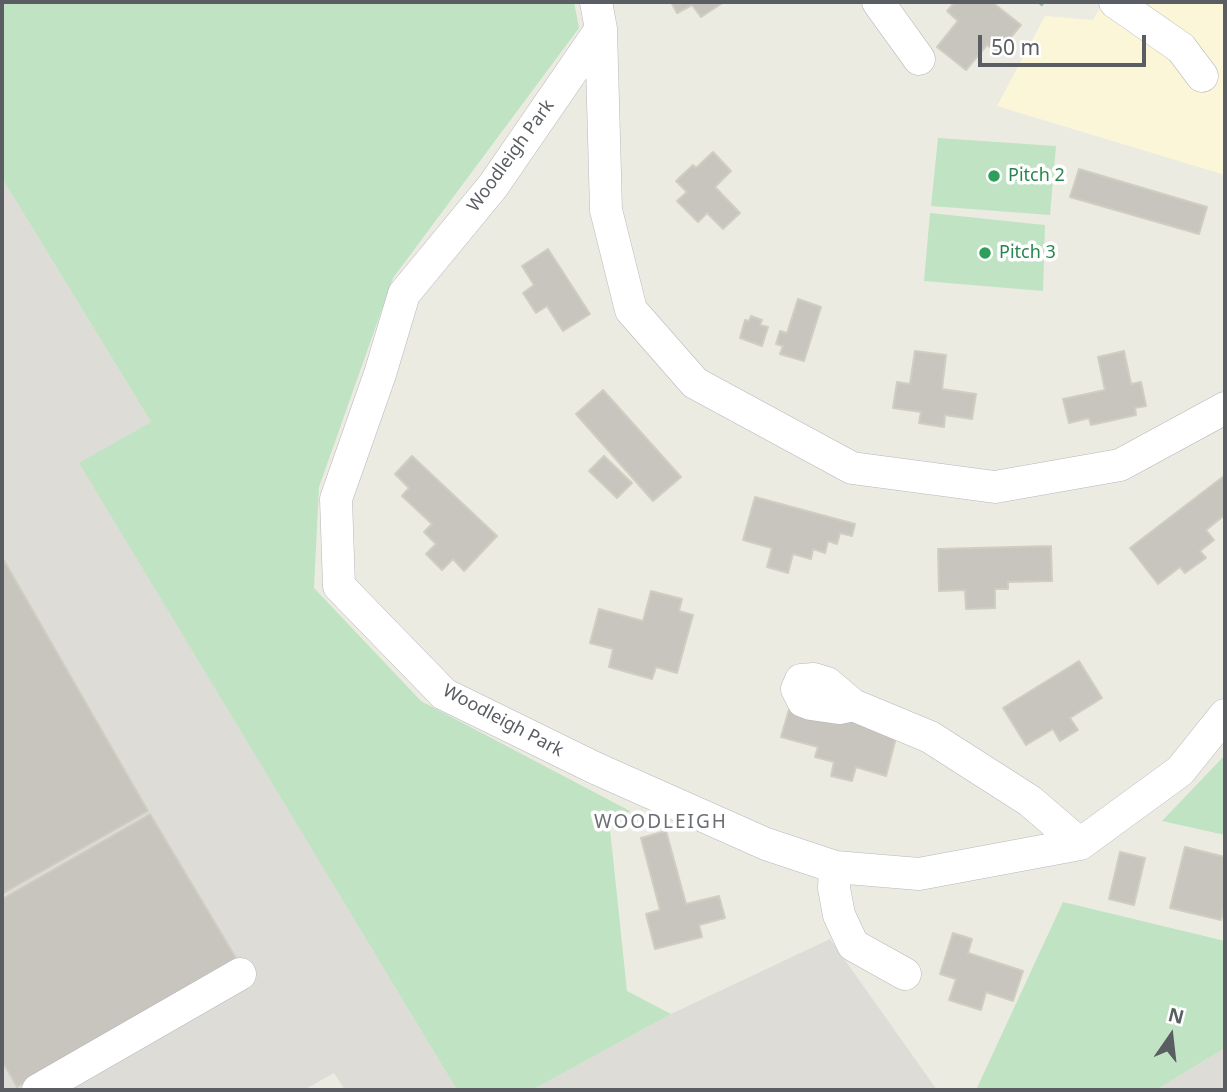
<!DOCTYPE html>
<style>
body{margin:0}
#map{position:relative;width:1227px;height:1092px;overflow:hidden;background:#ecebe2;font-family:"Noto Sans",sans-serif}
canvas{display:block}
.frame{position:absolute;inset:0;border:4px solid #5a5d62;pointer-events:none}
.north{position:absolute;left:1136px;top:1001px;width:70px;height:70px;-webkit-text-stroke:5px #fff;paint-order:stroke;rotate:14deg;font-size:19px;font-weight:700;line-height:28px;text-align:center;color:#5a5d62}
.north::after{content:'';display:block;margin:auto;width:24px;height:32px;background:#5a5d62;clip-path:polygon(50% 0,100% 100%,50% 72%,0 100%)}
.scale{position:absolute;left:978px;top:35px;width:168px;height:32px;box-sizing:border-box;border:4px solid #5a5d62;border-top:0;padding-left:9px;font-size:21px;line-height:24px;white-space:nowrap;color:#5a5d62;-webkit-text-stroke:5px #fff;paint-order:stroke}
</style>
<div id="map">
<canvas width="1227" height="1092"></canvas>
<div class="frame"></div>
<div class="north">N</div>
<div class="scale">50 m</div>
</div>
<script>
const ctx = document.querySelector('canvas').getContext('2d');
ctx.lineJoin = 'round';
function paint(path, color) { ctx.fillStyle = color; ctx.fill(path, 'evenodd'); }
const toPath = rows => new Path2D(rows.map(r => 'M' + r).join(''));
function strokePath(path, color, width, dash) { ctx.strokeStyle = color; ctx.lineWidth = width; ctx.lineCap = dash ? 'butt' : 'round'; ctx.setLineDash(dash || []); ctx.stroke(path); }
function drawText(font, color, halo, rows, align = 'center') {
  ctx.font = font + ' "Noto Sans",sans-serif'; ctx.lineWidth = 7; ctx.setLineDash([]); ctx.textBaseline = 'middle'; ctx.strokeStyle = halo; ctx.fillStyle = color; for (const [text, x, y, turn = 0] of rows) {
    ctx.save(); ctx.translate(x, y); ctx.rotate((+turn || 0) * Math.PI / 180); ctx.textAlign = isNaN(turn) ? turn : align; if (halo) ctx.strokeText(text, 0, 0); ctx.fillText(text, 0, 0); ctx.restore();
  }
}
paint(toPath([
 [1103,2,1225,2,1225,175,997,106,1045,16,1093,20]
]), '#fbf6d8');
paint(toPath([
 [2,178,151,422,80,464,457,1090,345,1090,334,1073,304,1090,2,1090],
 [830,939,937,1090,532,1090,671,1014],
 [1225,1048,1225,1090,1156,1090]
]), '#dedcd6');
paint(toPath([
 [2,2,574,2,579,28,393,278,319,487,314,588,421,701,630,811,610,829,627,991,671,1014,532,1090,457,1090,79,463,151,422,2,178],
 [938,138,1056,146,1050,215,931,206],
 [930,213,1045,225,1043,291,924,281],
 [1225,755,1225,835,1162,821],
 [1063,902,1225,941,1225,1048,1156,1090,976,1090]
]), '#c0e3c3');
const building = toPath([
 [671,2,724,2,701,17,692,5,677,13,671,2],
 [955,2,992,2,1021,25,998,53,987,45,966,70,937,47,958,21,947,11,955,2],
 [713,152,731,171,715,187,740,213,723,229,707,213,698,222,677,201,687,192,676,181,693,165,696,168,713,152],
 [1079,169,1207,207,1199,234,1070,197,1079,169],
 [548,249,590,314,563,331,547,306,536,313,523,293,534,285,522,266,548,249],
 [798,299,821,307,804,361,780,354,783,346,776,344,780,331,787,333,798,299],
 [751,316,762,320,760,325,768,327,762,346,740,338,745,320,749,321,751,316],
 [915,351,946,355,942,389,976,394,972,419,945,415,944,427,919,423,921,412,893,408,897,382,910,384,915,351],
 [1124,351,1131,384,1141,382,1146,406,1135,408,1136,415,1091,425,1089,418,1069,423,1063,399,1105,390,1098,357,1124,351],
 [603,390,681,477,653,501,576,414,603,390],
 [412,456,497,536,464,571,453,559,442,570,426,554,436,544,424,532,432,524,402,496,409,488,395,474,412,456],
 [604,456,632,483,617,498,589,471,604,456],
 [1224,476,1225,515,1206,530,1214,540,1200,551,1206,558,1185,573,1180,567,1158,584,1130,548,1224,476],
 [755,497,855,524,852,536,840,533,837,544,828,541,825,553,813,549,811,559,793,554,788,573,767,567,772,548,743,540,755,497],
 [1051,546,1052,581,1008,582,1008,589,995,589,995,608,966,609,965,590,939,591,938,549,1051,546],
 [2,557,148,811,2,894,2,557],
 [651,591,682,599,679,611,693,615,677,673,656,667,652,679,609,667,613,649,590,643,599,609,643,621,651,591],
 [1079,661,1102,698,1070,718,1078,730,1060,741,1053,729,1026,745,1003,708,1079,661],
 [790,706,872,721,897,734,886,776,856,767,852,781,831,776,834,762,815,757,818,747,781,737,790,706],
 [150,814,236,958,17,1087,2,1061,2,899,150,814],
 [666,831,686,904,719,896,725,918,699,925,702,937,655,949,646,914,660,910,641,838,666,831],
 [1185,847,1225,857,1225,903,1221,920,1170,908,1185,847],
 [1120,852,1145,858,1134,905,1109,899,1120,852],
 [953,933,972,939,968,953,1023,971,1013,1001,986,992,981,1010,949,1000,956,979,940,974,953,933]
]);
paint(building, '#c8c5bf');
strokePath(building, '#d0cdc1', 2);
const minor = toPath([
 [596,2,601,29,606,210,631,310,695,383,852,468,995,487,1120,465,1225,408],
 [878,2,919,59],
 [1115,2,1181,48,1202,76],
 [601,29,493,186,404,294,380,374,336,499,339,586,444,694,595,768,766,844,835,867,919,874,1080,844,1180,771,1225,715],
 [853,705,839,708,811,704,803,701,797,689,801,680,814,679,827,683,853,705,930,737,1030,801,1080,844],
 [835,867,834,888,839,915,853,945,905,974],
 [38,1090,240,974]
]);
strokePath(minor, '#b5b7bc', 33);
strokePath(toPath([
 [1040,5,1043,2]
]), '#9ac2a9', 4.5, [7, 3.5]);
strokePath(minor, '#fff', 32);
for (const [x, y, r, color] of [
 [994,176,7,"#2e9e5b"],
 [985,253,7,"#2e9e5b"]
]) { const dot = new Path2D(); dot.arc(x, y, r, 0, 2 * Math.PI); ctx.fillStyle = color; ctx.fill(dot); strokePath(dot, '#fff', 2.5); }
drawText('18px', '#5a5d62', '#fff', [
 ["Woodleigh Park",511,156,-54],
 ["Woodleigh Park",503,721,28]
]);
drawText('18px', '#27864d', '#fff', [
 ["Pitch 2",1008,176],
 ["Pitch 3",999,253]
], 'left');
ctx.letterSpacing = '2px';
drawText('19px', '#6b6f74', '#fff', [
 ["WOODLEIGH",661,823]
]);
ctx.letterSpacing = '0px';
</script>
